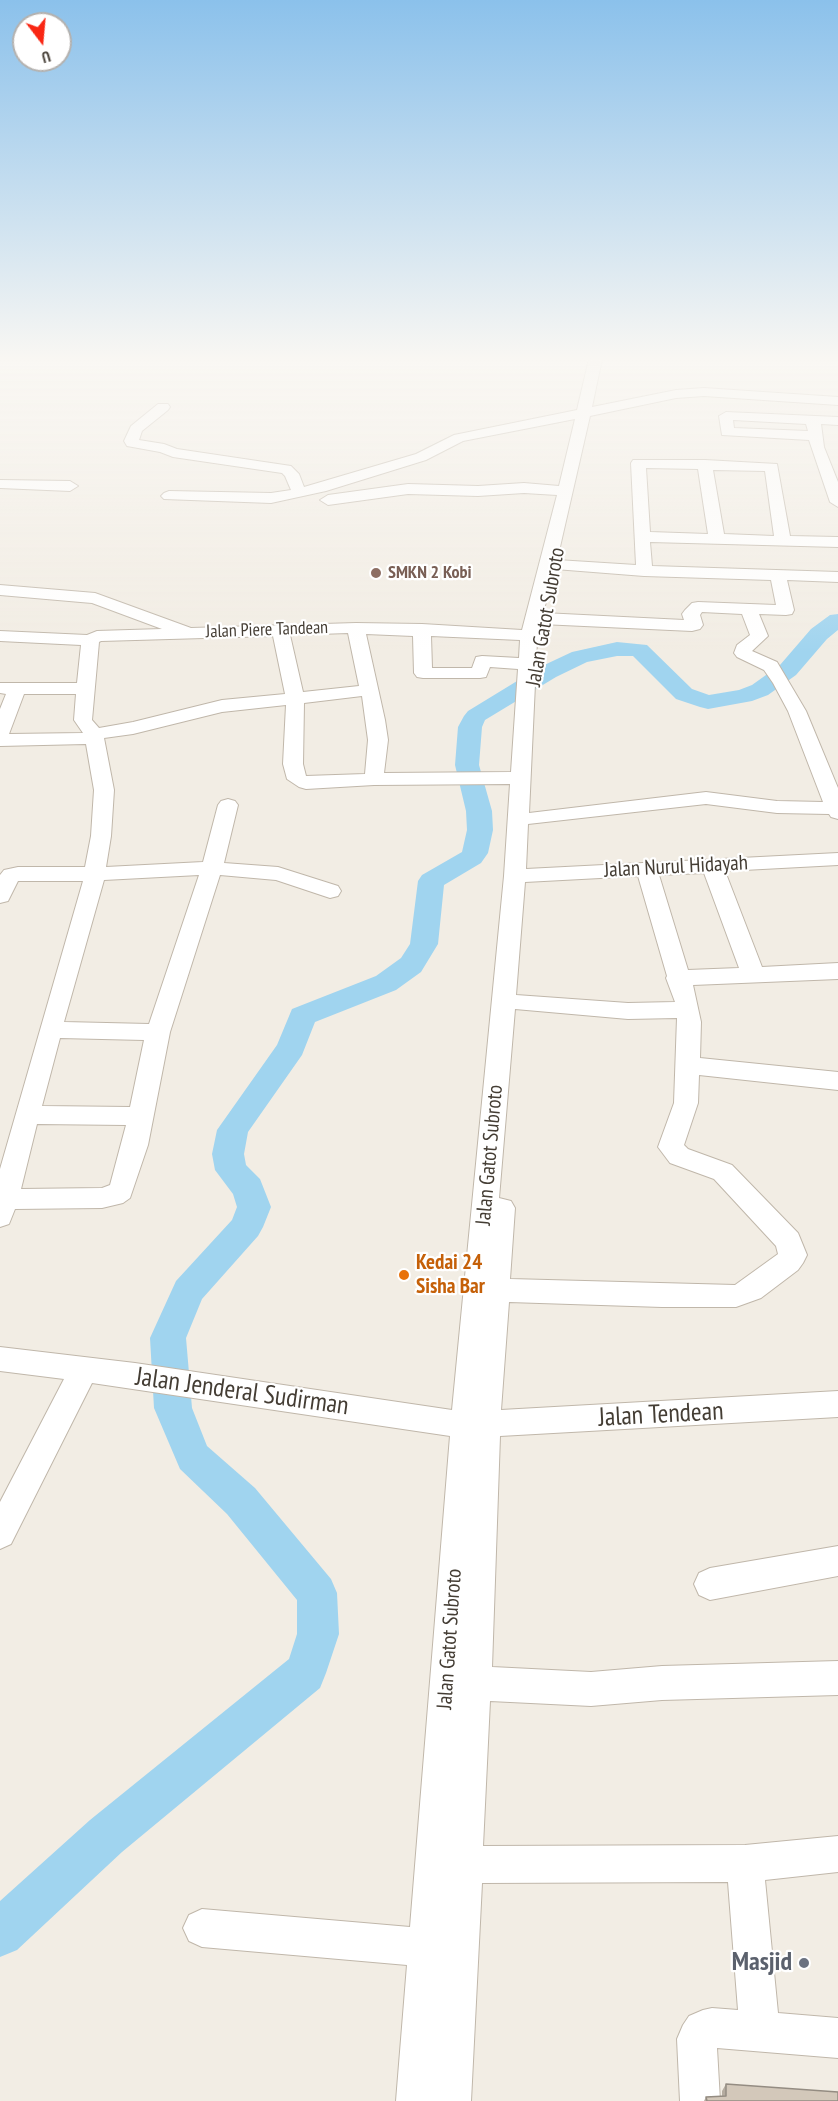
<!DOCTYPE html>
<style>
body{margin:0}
#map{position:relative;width:838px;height:2101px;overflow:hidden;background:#f2ede4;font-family:"PT Sans Narrow",sans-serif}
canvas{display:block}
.north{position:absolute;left:12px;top:12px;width:60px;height:60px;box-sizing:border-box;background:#fff;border:2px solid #b4b1ae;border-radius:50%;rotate:164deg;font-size:16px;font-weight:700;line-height:24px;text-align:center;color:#443d34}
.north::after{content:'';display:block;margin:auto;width:21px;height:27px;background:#f92714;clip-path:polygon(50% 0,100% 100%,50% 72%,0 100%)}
</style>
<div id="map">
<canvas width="838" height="2101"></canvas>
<div class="north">U</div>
</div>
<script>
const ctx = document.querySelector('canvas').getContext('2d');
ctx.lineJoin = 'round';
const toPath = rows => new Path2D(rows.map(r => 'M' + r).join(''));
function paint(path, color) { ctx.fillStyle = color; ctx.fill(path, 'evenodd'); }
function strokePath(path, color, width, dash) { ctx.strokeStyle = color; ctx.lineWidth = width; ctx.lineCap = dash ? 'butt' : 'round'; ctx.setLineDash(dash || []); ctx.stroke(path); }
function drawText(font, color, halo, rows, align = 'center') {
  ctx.font = font + ' "PT Sans Narrow",sans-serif'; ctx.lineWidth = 4.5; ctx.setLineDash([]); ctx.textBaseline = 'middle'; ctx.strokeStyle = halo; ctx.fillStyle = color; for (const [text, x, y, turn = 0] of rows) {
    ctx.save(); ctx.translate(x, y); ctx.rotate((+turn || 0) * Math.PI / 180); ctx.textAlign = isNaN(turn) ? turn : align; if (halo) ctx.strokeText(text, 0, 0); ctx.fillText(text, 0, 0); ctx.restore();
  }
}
paint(toPath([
 [838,614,838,630,827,639,796,675,768,695,752,701,708,709,700,707,676,699,633,656,617,656,587,662,556,677,485,720,482,727,479,765,492,811,493,830,488,853,481,863,444,885,438,944,421,972,396,990,315,1022,302,1055,248,1132,244,1154,246,1165,260,1179,271,1207,263,1227,258,1236,202,1299,186,1338,192,1408,207,1446,255,1488,331,1579,337,1593,339,1634,326,1673,320,1688,122,1852,17,1950,0,1957,0,1901,90,1820,289,1659,297,1634,297,1600,227,1514,180,1469,154,1408,150,1338,176,1281,232,1220,237,1207,233,1194,215,1170,212,1154,217,1130,277,1045,292,1009,376,976,401,958,410,944,418,881,422,875,462,852,467,830,466,811,455,765,458,727,464,716,468,711,540,667,572,652,617,642,647,645,692,689,709,695,739,690,752,685,780,665,811,629,830,615,838,614]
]), '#a0d4ef');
const minor = toPath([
 [589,359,602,359,592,407,676,390,704,388,838,397,838,405,704,396,676,398,590,416,557,560,636,565,631,463,633,460,705,460,777,464,790,536,838,537,838,547,650,542,652,566,838,572,838,582,787,580,794,610,792,614,786,615,759,614,768,636,752,651,777,662,806,711,838,788,838,819,831,817,829,814,777,813,706,804,528,824,526,869,838,853,838,865,725,871,762,967,838,963,838,979,693,985,701,1022,700,1058,838,1072,838,1090,699,1075,698,1103,684,1145,688,1149,732,1165,798,1233,807,1255,803,1263,798,1270,761,1298,736,1307,662,1307,509,1302,501,1410,838,1391,838,1417,500,1436,492,1667,591,1672,662,1666,838,1661,838,1695,662,1700,591,1706,490,1701,483,1846,745,1845,838,1836,838,1872,765,1880,778,2013,838,2018,838,2058,717,2048,720,2101,680,2101,677,2039,683,2025,689,2016,703,2010,712,2008,738,2010,728,1882,482,1883,471,2101,396,2101,407,1965,202,1947,189,1941,183,1928,189,1915,202,1909,410,1927,450,1436,92,1383,11,1544,0,1549,0,1502,64,1379,0,1371,0,1347,135,1363,452,1410,504,876,510,784,374,785,306,789,299,787,287,779,283,764,286,705,222,712,133,734,104,738,114,790,111,836,106,867,203,862,218,805,221,801,228,799,235,801,238,805,224,863,278,867,338,886,341,891,338,896,330,898,276,880,220,875,170,1032,148,1145,130,1198,123,1203,102,1208,15,1209,9,1224,0,1227,0,1169,83,881,18,881,8,901,0,903,0,875,4,870,18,867,85,867,91,836,94,790,86,744,0,746,0,709,6,694,0,693,0,683,77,683,81,645,0,641,0,631,87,635,97,631,162,629,92,603,0,595,0,585,95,593,191,628,356,623,422,624,522,630,557,495,524,493,478,496,408,494,328,505,320,500,328,495,408,484,478,486,524,483,559,486,575,419,463,441,426,460,326,491,271,503,164,499,161,496,164,493,169,491,271,493,291,490,285,476,282,473,173,457,160,452,127,446,124,441,131,426,158,404,168,404,170,407,168,410,142,431,139,440,164,444,177,449,291,466,299,474,304,487,416,454,454,435,577,410,589,359],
 [646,468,698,469,708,534,650,532,646,468],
 [713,470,765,471,774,536,724,534,713,470],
 [555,569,644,576,771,580,776,605,698,602,692,603,685,610,682,614,684,620,543,613,555,569],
 [702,612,742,614,750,635,737,645,734,653,737,657,764,670,773,683,788,711,823,802,777,801,706,792,529,813,537,641,546,640,549,636,546,632,539,631,541,624,692,631,700,629,703,625,700,615,702,612],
 [348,633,359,686,303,692,290,635,348,633],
 [366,634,413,636,414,673,417,677,423,678,480,678,486,677,490,667,518,669,511,772,384,773,388,740,385,720,366,634],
 [273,636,285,694,222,700,133,722,99,728,92,720,99,642,101,641,273,636],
 [431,636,520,640,519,658,482,656,476,657,472,668,432,668,431,636],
 [24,694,76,694,74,720,83,733,9,734,24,694],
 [362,696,368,740,365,774,306,776,303,764,304,703,362,696],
 [704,873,739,968,688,970,659,875,704,873],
 [199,875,149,1024,64,1022,104,880,199,875],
 [638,876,667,976,666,978,675,1002,628,1003,516,995,525,882,638,876],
 [515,1009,628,1019,677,1018,674,1103,658,1147,670,1163,714,1179,776,1246,778,1254,735,1285,510,1279,515,1208,511,1201,499,1198,515,1009],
 [60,1038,144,1040,130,1107,42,1106,60,1038],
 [37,1124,126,1125,110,1185,102,1188,21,1189,37,1124],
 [726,412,838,417,838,425,821,424,824,447,838,482,838,507,830,502,809,440,722,435,719,416,726,412],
 [733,420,806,424,808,431,734,428,733,420],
 [0,480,70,481,78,486,70,491,0,488,0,480],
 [838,1546,838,1576,710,1600,699,1595,694,1584,699,1573,710,1568,838,1546]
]);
strokePath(minor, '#c0b7aa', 2);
paint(minor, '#fff');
paint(toPath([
 [726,2084,838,2101,704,2101,706,2097,722,2096,722,2091]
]), '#b5aca0');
const building = toPath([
 [726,2084,838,2092,838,2101,707,2101,706,2097,726,2096,726,2084]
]);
paint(building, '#d3c8ba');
strokePath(building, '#948c82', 1.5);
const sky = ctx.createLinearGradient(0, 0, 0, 653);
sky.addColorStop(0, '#8bc1eb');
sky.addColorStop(0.55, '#f9f7f3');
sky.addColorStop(1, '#f9f7f300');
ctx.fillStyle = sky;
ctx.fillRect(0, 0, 838, 653);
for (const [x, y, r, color] of [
 [376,573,6,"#8d6e63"],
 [404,1275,6,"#e8710a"],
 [804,1963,6,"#6b7280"]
]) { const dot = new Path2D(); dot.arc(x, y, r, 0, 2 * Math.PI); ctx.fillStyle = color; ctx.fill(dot); strokePath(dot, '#fff', 2); }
drawText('bold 18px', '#785e54', '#fff', [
 ["SMKN 2 Kobi",388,573]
], 'left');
drawText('18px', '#443d34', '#fff', [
 ["Jalan Piere Tandean",267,630,-2]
]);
drawText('21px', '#443d34', '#fff', [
 ["Jalan Gatot Subroto",546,617,-80],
 ["Jalan Nurul Hidayah",676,867,-3],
 ["Jalan Gatot Subroto",490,1155,-85],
 ["Jalan Gatot Subroto",450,1639,-86]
]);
drawText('bold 21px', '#c56008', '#fff', [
 ["Kedai 24",416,1263],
 ["Sisha Bar",416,1287]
], 'left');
drawText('26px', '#443d34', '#fff', [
 ["Jalan Jenderal Sudirman",242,1392,8],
 ["Jalan Tendean",661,1415,-3]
]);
drawText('bold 26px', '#5b616d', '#fff', [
 ["Masjid",792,1963]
], 'right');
</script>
